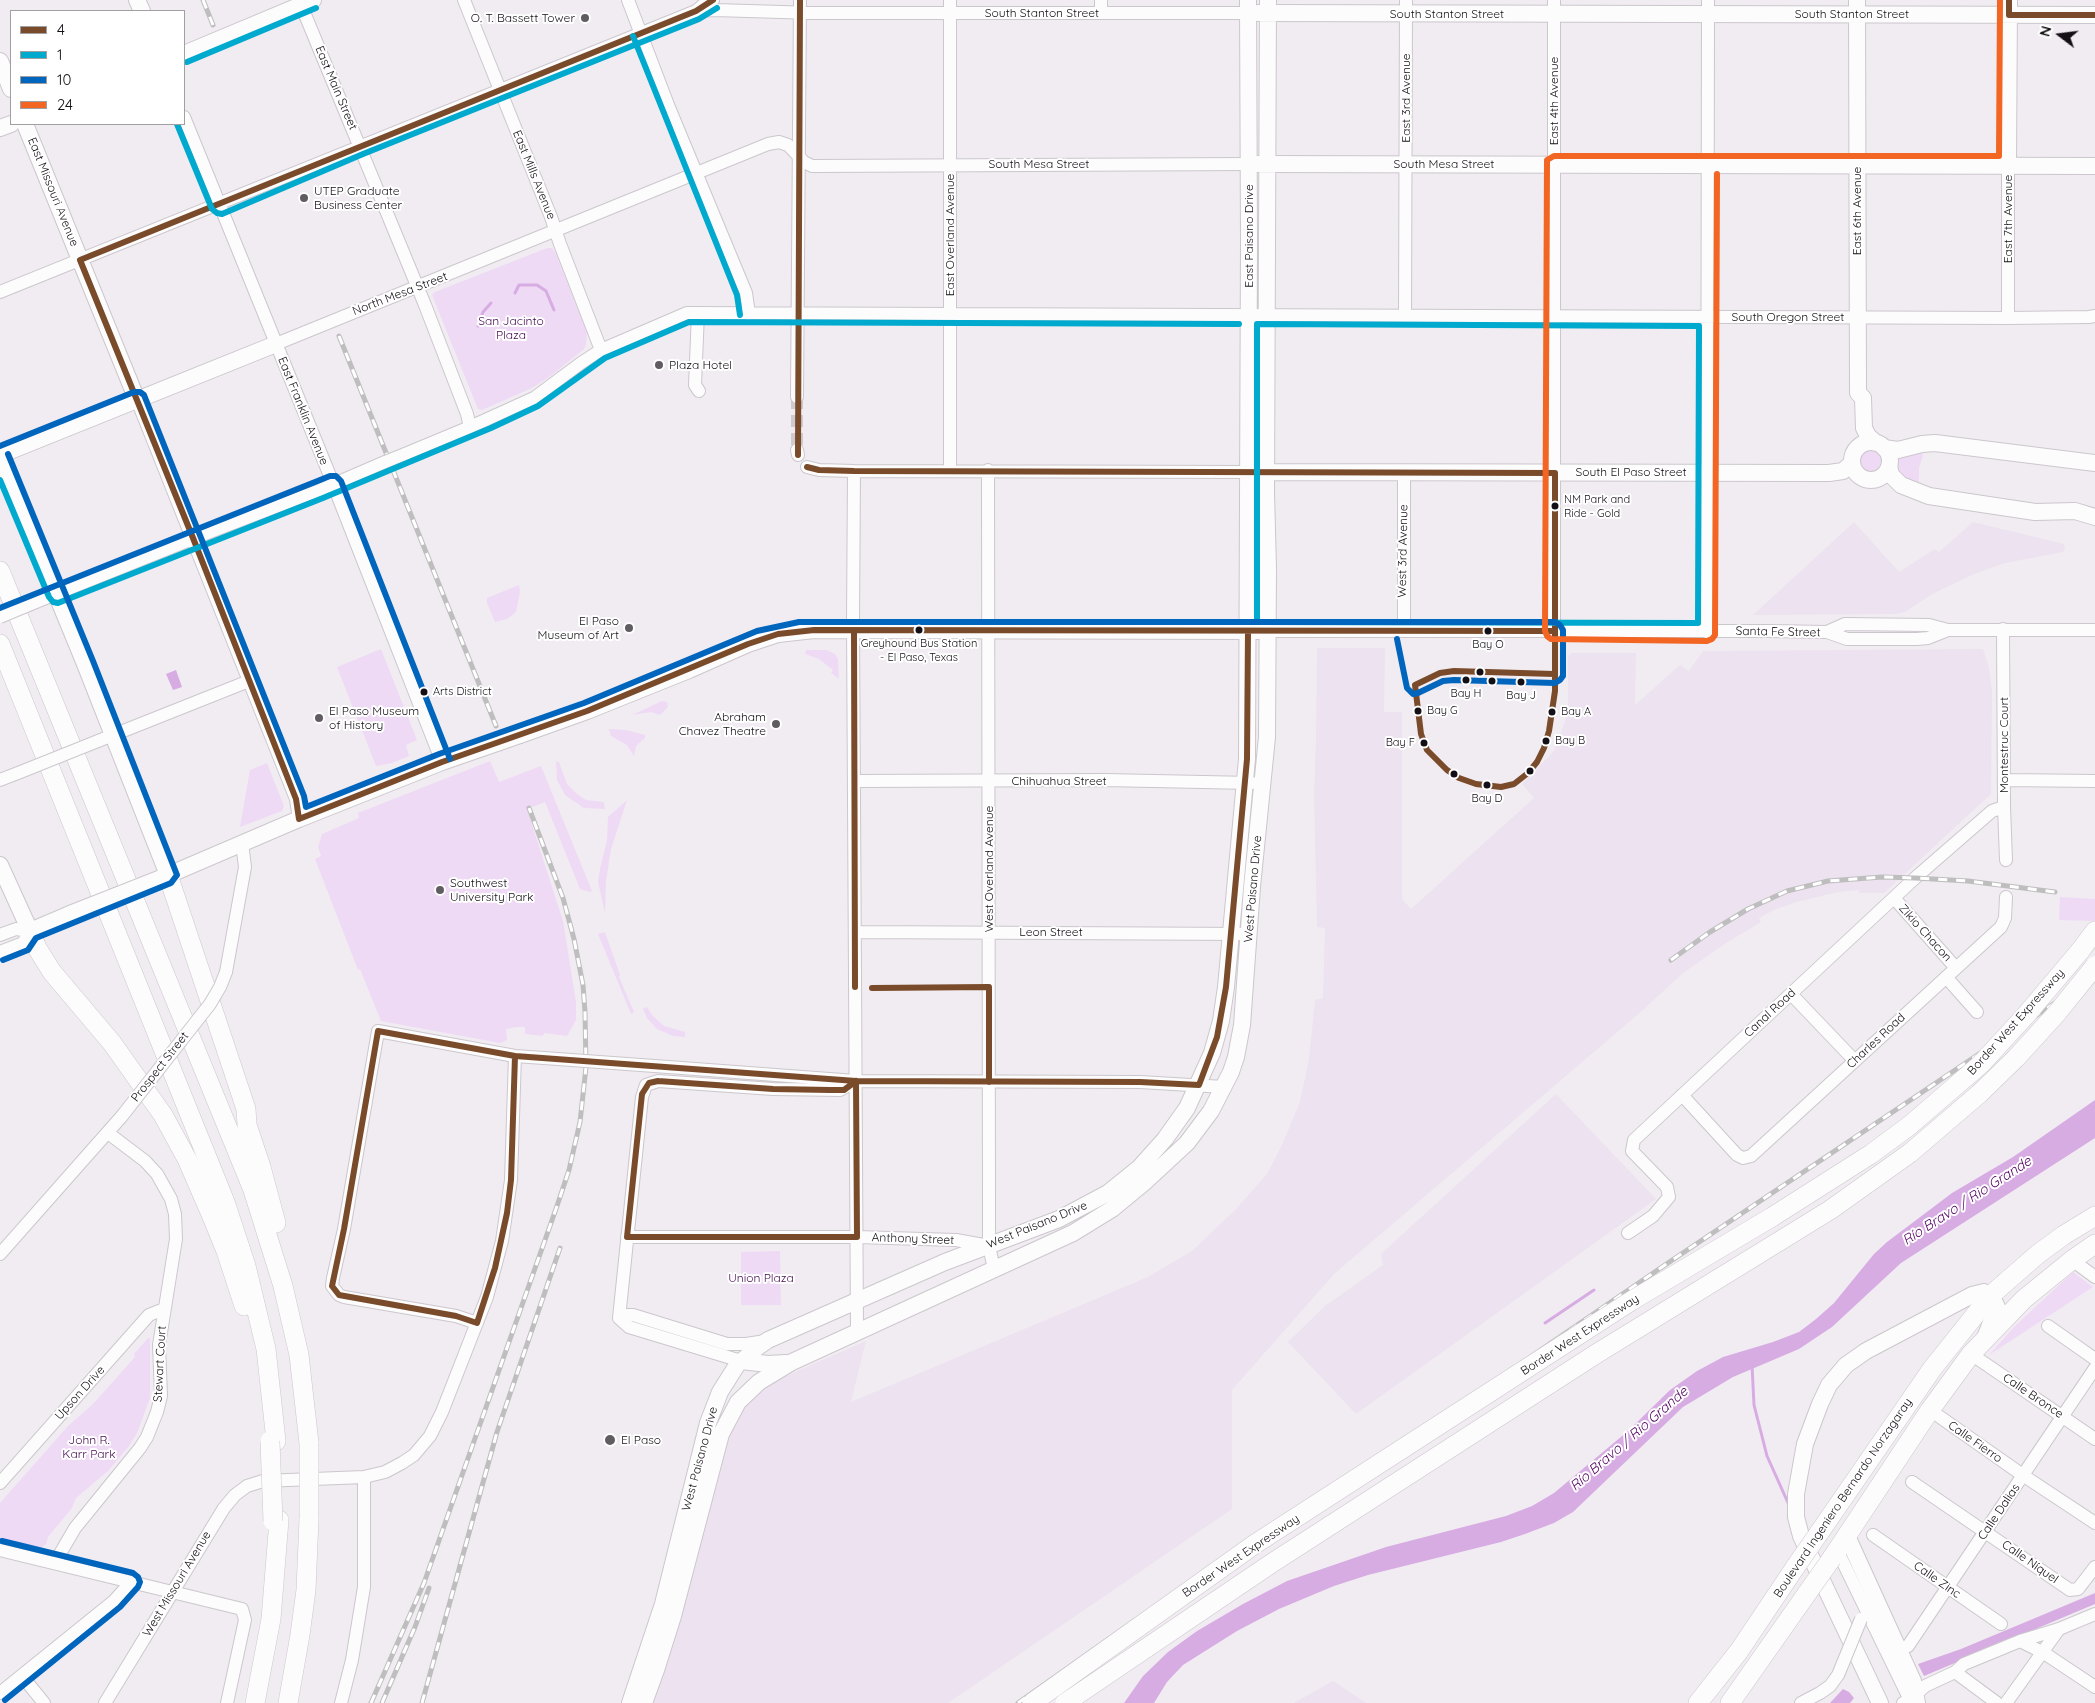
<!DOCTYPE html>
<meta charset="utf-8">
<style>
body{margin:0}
#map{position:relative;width:2095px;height:1703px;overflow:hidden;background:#f1ecf2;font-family:Quicksand,sans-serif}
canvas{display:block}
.legend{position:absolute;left:10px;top:10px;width:175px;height:115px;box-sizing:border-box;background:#fff;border:1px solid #a19fa1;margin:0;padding:6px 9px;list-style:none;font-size:15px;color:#130f14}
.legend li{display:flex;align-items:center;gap:10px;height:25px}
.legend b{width:25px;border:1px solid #a19fa1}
.north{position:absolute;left:2035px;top:10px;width:50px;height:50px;-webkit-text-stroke:4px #fff;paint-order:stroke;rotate:285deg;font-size:14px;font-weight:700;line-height:20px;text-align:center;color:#130f14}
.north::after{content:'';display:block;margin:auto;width:18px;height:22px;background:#130f14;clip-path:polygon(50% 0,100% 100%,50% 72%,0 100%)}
</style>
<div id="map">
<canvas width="2095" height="1703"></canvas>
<ul class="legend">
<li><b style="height:6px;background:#7a4b2a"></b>4</li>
<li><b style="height:6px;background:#00a9ce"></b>1</li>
<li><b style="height:6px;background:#0065bd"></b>10</li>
<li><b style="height:6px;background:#f26522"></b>24</li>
</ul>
<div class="north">N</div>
</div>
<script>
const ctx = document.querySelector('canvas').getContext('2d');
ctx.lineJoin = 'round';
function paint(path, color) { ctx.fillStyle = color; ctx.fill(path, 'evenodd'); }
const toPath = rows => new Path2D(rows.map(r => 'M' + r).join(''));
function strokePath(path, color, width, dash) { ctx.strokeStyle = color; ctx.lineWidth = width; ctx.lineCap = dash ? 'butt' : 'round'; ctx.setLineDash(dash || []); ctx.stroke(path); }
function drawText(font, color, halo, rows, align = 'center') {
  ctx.font = font + ' Quicksand,sans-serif'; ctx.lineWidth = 4; ctx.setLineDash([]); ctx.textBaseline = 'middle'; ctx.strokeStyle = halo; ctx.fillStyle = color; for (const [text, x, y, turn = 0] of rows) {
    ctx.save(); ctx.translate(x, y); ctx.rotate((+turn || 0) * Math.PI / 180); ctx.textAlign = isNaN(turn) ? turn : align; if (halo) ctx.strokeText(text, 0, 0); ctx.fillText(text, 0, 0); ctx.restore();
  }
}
paint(toPath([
 [1854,522,1899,572,1935,549,1939,552,1973,522,2064,544,2065,548,2063,552,2005,563,1974,574,1932,594,1905,612,1895,614,1753,615],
 [1317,648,1385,648,1384,712,1402,712,1402,899,1411,909,1534,798,1522,784,1554,751,1568,713,1568,656,1572,653,1636,653,1635,705,1680,665,1689,671,1703,651,1983,649,1989,668,1992,691,1991,794,1884,893,1859,893,1859,890,1838,892,1797,902,1776,909,1759,918,1761,922,1723,945,1683,973,1643,1010,1334,1274,1232,1390,1232,1509,948,1703,651,1703,727,1437,743,1408,762,1389,786,1376,866,1341,851,1402,1148,1277,1192,1251,1235,1210,1267,1174,1282,1145,1300,1102,1309,1059,1315,1000,1323,998,1325,928,1317,927,1314,795,1316,740],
 [1556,1094,1656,1199,1356,1414,1288,1342,1325,1306,1383,1265,1381,1254],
 [1333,1681,1366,1703,1294,1703]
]), '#ede2f0');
paint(toPath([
 [547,248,552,248,556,254,587,333,586,344,584,349,552,375,532,388,482,410,478,409,432,295,435,292],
 '1859 461a11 11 0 1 1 22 0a11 11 0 1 1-22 0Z',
 [1920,451,1923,455,1919,468,1919,482,1917,485,1906,483,1895,465,1895,459,1898,456],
 [519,585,520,592,516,612,507,619,495,622,487,603,487,598],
 [381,649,417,740,406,745,409,756,392,763,376,766,337,667],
 [806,650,826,650,835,654,838,659,839,679,831,673,833,670,819,659,805,654],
 [662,701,667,702,668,707,660,715,651,712,632,715],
 [609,729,626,730,645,735,645,738,636,746,634,756,627,745,611,736],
 [490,761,499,782,541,766,592,891,589,892,580,889,545,802,527,809,563,921,576,1002,576,1020,567,1036,544,1033,543,1036,525,1034,525,1027,516,1027,506,1029,507,1040,500,1043,381,1021,360,969,358,970,315,859,321,856,318,847,322,834,359,818,358,813],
 [556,761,559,762,567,784,576,793,586,800,604,802,605,809,584,808,565,795,557,780],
 [267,763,284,806,282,811,240,827,250,770],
 [627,800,611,849,606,881,605,913,598,882,600,869,607,840,608,817],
 [2060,897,2095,899,2095,921,2059,920],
 [605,932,620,975,619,977,634,1012,631,1014,598,934],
 [647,1007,652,1015,664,1026,685,1032,685,1037,673,1036,657,1029,647,1018,643,1009],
 [780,1251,781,1305,741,1305,741,1252],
 [2073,1272,2093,1287,1989,1355,2014,1327],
 [148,1338,150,1338,150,1398,137,1433,129,1446,108,1471,76,1498,72,1508,48,1537,46,1544,42,1547,36,1548,0,1539,0,1503,68,1426,93,1404,135,1357,134,1354]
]), '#efdaf5');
paint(toPath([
 [176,670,182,687,173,690,166,674],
 [2095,1100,2095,1138,1901,1263,1832,1327,1799,1349,1733,1377,1683,1407,1573,1512,1554,1523,1525,1534,1501,1542,1368,1575,1334,1586,1279,1609,1237,1631,1183,1665,1167,1682,1154,1703,1124,1703,1143,1676,1168,1652,1197,1631,1243,1604,1287,1581,1386,1547,1506,1516,1532,1506,1554,1493,1628,1431,1670,1390,1697,1371,1723,1357,1773,1342,1799,1332,1816,1319,1834,1303,1874,1254,1887,1242,1952,1193,2013,1157],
 [2095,1593,2095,1604,1924,1676,1918,1664,1961,1649],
 [1843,1689,1849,1692,1854,1698,1850,1703,1830,1703]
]), '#d7ace3');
strokePath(toPath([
 [515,293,519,285,537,285,546,291,554,310],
 [478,326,483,312,491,303],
 [1545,1323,1594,1290],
 [1752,1365,1754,1405,1767,1456,1789,1505]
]), '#d7ace3', 3);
strokePath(toPath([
 [797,397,797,450]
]), '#d0cbd1', 12, [12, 6]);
const minor = toPath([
 [299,0,425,305,467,414,470,427],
 [464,0,551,217,560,244,601,350],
 [628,0,668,105,746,293,749,314],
 [950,0,950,470],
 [1554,0,1554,631],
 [696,11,703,5,713,0],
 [1101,13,1101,0],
 [184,117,328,471,442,762],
 [2008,165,2008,318],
 [0,292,696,11,715,10,814,13,1248,13],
 [698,313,695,385,699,391],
 [1405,316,1406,0],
 [276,344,768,144,779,142,788,145,804,162,812,166,1249,164],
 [797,397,800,0],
 [137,400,296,799,299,819],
 [797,450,798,455],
 [405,454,470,427,534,398,581,363,601,350,687,313,2008,318,2089,317,2095,316],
 [807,467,819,470,854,471,1248,472],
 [988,470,989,1213,989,1246,994,1269],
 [854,471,853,623,857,1332],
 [1404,472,1404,631],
 [36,602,205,534,320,490,385,462],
 [2003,629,2004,807,2006,860],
 [1268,631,1769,631,1827,632,1847,639,1917,639,1928,638,1948,630],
 [1707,632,1708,0],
 [1827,632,1845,624,1929,625,1948,630,2095,630],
 [98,741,249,681],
 [0,780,18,773],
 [2004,780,2095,781],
 [855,781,1104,780,1252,783],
 [1894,898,1956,968],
 [855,932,1248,934],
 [0,935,16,929,30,931,23,943,0,952],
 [226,972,245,867,242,843],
 [1946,977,1977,1012],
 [1791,994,1855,1061],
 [682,1068,856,1081,1140,1082,1224,1087],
 [1682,1095,1737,1155,1743,1158,1751,1156,2001,927,2005,918,2006,897],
 [1628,1233,1653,1216,1669,1197,1667,1187,1632,1151,1634,1140,1915,878,1992,811,2004,807],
 [627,1237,857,1237,956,1240,989,1246],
 [0,1254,122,1116],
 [2072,1260,2095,1277],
 [619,1318,642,1097,646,1085,658,1081,773,1089,840,1090,856,1081],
 [619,1318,624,1315,633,1315,727,1344,746,1344,766,1341],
 [619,1318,629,1327,741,1361],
 [477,1323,456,1316,344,1297,339,1295,332,1286,333,1278,344,1229,378,1031,515,1056,544,1058],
 [2048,1326,2095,1359],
 [1971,1354,2095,1439],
 [1930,1410,2024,1476,2095,1523],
 [1912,1482,2070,1590,2078,1589,2095,1567],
 [0,1483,149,1315,164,1309],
 [1873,1535,2001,1624],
 [0,1550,242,1609,245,1620,227,1703],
 [1837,1550,1910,1700],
 [56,1563,61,1552,75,1528,140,1448,147,1437,157,1412,161,1396,159,1345,176,1239,175,1214,171,1199,157,1174,145,1161,108,1133],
 [2020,1641,2044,1653,2095,1687],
 [1899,1650,1908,1646,2095,1368],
 [1955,1672,1997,1703],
 [22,1676,44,1703],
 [0,1693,114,1601,131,1582],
 [105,1703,224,1508,235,1495,247,1486,263,1481,364,1477,385,1472,402,1463,414,1455,430,1436,442,1412,487,1297,502,1241,511,1180,515,1056],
 [341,1703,352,1660,364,1587,364,1477],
 [1801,1703,1820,1693,1830,1686,1838,1675,1843,1663],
 [1903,1703,1910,1700,1925,1686,1955,1672,1964,1664,2020,1641,2059,1629,2095,1614],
 [2006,1703,2059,1629]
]);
const major = toPath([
 [137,0,142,11],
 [1857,0,1858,393,1863,398,1864,428,1868,436,1876,443],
 [1258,13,2095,15],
 [184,54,313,0],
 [0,61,11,89],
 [25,124,137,400],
 [0,128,11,124],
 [1258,164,2095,166],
 [2008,165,2009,0],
 '1852 461a19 19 0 1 1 38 0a19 19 0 1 1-38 0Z',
 [1884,448,1898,450,1922,444,1935,443,2095,463],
 [0,455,276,344],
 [0,457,85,664,168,875],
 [1889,466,1891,475,1901,485,1929,496,2035,512,2075,511,2095,517],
 [1255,472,1829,473,1843,471,1852,463],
 [520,735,587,711,689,670,748,644,778,634,814,630,1258,631],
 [0,865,30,931,70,914],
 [159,879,299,819,442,762,497,743],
 [741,1361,768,1364,786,1363],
 [1847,1536,1913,1681,1917,1703],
 [630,1703,663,1604,708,1423,720,1392,737,1365,758,1347,768,1340,945,1262,1059,1219,1108,1193,1139,1168,1165,1139,1187,1108,1212,1053,1221,1021,1226,987,1247,759,1249,242,1248,0],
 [644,1703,656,1670,673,1616,721,1434,738,1402,759,1382,792,1362,1073,1233,1112,1209,1146,1181,1187,1143,1211,1111,1231,1072,1236,1057,1242,1025,1252,887,1267,737,1268,569,1266,492,1268,0],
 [1880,1703,1801,1536,1796,1517,1796,1494,1805,1444,1820,1404,1829,1385,1846,1365,1866,1351,1972,1295,1984,1292,1991,1295,1997,1307,1985,1338]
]);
const highway = toPath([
 [0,571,253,1190,283,1286,299,1355,309,1443],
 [0,644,225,1202,246,1266,266,1349,276,1441],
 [168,875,246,1109,247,1125,261,1167,276,1223],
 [30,931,37,948,52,972,112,1043,163,1115,187,1159,213,1219,226,1251,244,1306],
 [2080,951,2095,931],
 [1819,1533,1932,1369,1991,1295,2038,1254,2064,1235,2095,1216],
 [1832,1558,1930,1410,1971,1354,2024,1299,2072,1260,2095,1244],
 [255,1703,271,1619,279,1520],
 [288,1703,300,1635,306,1590,309,1519],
 [1698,1703,1739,1651,1796,1566],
 [1730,1703,1808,1592]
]);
strokePath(minor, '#cbc7cc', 14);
strokePath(major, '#cbc7cc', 18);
strokePath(highway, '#cbc7cc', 20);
strokePath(minor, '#fdfcfd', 12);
strokePath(major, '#fdfcfd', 16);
strokePath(highway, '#fdfcfd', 19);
const rail = toPath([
 [203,0,213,25],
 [339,336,496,726],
 [1671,960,1710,932,1748,909,1787,891,1828,881,1882,877,1915,878,1968,881,2055,892],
 [371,1703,424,1583,557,1206,569,1170,580,1122,586,1067,585,1012,583,985,574,939,563,898,529,808],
 [382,1703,415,1627,429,1588],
 [422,1703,497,1432,560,1248],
 [1018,1703,1134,1621,1298,1516,1662,1267,2095,976]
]);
strokePath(rail, '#bfbebf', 5);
strokePath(rail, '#fff', 3, [9]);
const minorBridge = toPath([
 [385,462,405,454],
 [0,617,36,602],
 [18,773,98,741],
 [544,1058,682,1068],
 [122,1116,210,1004,220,987,226,972],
 [1843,1663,1861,1619]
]);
const majorBridge = toPath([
 [497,743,520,735],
 [70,914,159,879]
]);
const highwayBridge = toPath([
 [270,1441,273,1521],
 [309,1519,309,1443],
 [1796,1566,1819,1533],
 [1808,1592,1832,1558],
 [1032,1703,1255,1544,1631,1301,1772,1217,1871,1154,1909,1126,1981,1064,2026,1015,2080,951],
 [1065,1703,1272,1563,1596,1354,1830,1210,1910,1153,1979,1094,2016,1058,2057,1013,2095,966]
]);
strokePath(minorBridge, '#cbc7cc', 14, []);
strokePath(majorBridge, '#cbc7cc', 18, []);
strokePath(highwayBridge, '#cbc7cc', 20, []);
strokePath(minorBridge, '#fdfcfd', 12);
strokePath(majorBridge, '#fdfcfd', 16);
strokePath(highwayBridge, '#fdfcfd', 19);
strokePath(toPath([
 [713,0,696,11,80,260,193,538,296,799,299,819,442,762,587,711,748,644,778,634,814,630,1554,631],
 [2009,0,2009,15,2095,15],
 [798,455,800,0],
 [807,467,819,470,854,471,1555,473,1555,691,1549,731,1544,748,1537,762,1528,773,1514,784,1501,787,1476,784,1459,778,1447,770,1427,750,1421,734,1415,685,1440,673,1454,671,1554,674],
 [854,631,855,987],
 [872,988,989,987,989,1082],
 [378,1031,515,1056,511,1180,507,1213,495,1268,477,1323,456,1316,339,1295,332,1286,344,1229,378,1031],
 [515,1056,856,1081,1140,1082,1199,1085,1217,1037,1226,987,1247,759,1248,631],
 [658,1081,773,1089,830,1090,844,1090,856,1081,857,1237,627,1237,642,1094,649,1083,658,1081]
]), '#7a4b2a', 6);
strokePath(toPath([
 [633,36,737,295,740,315],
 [187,62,316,8],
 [177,124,212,209,217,213,222,214,363,154,699,19,717,8],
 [1257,324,1699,326,1698,623,1257,622,1257,324],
 [0,480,49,597,53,602,58,603,323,498,491,428,538,406,605,358,689,322,1239,324]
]), '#00a9ce', 6);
strokePath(toPath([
 [0,446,134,392,140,392,144,395,304,796,306,807,439,754,584,703,757,631,799,622,1555,622,1560,625,1563,630,1563,676,1560,680,1555,683,1454,680,1443,681,1418,693,1413,694,1407,688,1397,639],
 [0,608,330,476,336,476,341,481,450,759],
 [3,960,28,950,36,938,171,883,177,875,93,661,8,454],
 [2,1541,133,1573,138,1577,140,1582,138,1587,120,1607,5,1700]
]), '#0065bd', 6);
strokePath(toPath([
 [1717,174,1715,635,1712,639,1707,641,1551,639,1547,636,1545,631,1547,160,1554,156,1999,156,2000,0]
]), '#f26522', 6);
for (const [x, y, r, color] of [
 [585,18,5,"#615c62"],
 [304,198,5,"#615c62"],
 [659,365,5,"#615c62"],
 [1555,506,4.5,"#130f14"],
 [629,628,5,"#615c62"],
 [919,630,4.5,"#130f14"],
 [1488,631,4.5,"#130f14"],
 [1480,672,4.5,"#130f14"],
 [1466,680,4.5,"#130f14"],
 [1492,681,4.5,"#130f14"],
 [1521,682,4.5,"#130f14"],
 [424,692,4.5,"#130f14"],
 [1418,711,4.5,"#130f14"],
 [1552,712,4.5,"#130f14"],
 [319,718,5,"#615c62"],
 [776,724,5,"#615c62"],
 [1546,741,4.5,"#130f14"],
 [1424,743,4.5,"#130f14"],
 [1530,771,4.5,"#130f14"],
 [1454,774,4.5,"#130f14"],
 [1487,785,4.5,"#130f14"],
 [440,890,5,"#615c62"],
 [610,1440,6,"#615c62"]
]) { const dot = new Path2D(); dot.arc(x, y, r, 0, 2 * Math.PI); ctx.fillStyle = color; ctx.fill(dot); strokePath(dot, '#fff', 2); }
drawText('11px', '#130f14', '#fff', [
 ["NM Park and",1564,500],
 ["Ride - Gold",1564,514],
 ["Greyhound Bus Station",919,644,"center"],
 ["- El Paso, Texas",919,658,"center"],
 ["Bay O",1488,645,"center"],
 ["Arts District",433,692],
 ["Bay H",1466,694,"center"],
 ["Bay J",1521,696,"center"],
 ["Bay G",1427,711],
 ["Bay A",1561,712],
 ["Bay B",1555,741],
 ["Bay F",1415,743,"right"],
 ["Bay D",1487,799,"center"]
], 'left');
drawText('12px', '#130f14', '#fff', [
 ["South Stanton Street",1042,13],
 ["South Stanton Street",1447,14],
 ["South Stanton Street",1852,14],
 ["East Main Street",336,88,67],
 ["East 3rd Avenue",1406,98,-90],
 ["East 4th Avenue",1554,101,-90],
 ["South Mesa Street",1039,164],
 ["South Mesa Street",1444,164],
 ["East Mills Avenue",534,175,68],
 ["East Missouri Avenue",53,192,68],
 ["East 6th Avenue",1857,211,-90],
 ["East 7th Avenue",2008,219,-90],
 ["East Overland Avenue",950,235,-90],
 ["East Paisano Drive",1249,236,-90],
 ["North Mesa Street",400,294,-21],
 ["South Oregon Street",1788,317],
 ["East Franklin Avenue",303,411,68],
 ["South El Paso Street",1631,472],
 ["West 3rd Avenue",1403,551,-89],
 ["Santa Fe Street",1778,632,1],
 ["Montestruc Court",2004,745,-90],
 ["Chihuahua Street",1059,781],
 ["West Overland Avenue",989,869,-90],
 ["West Paisano Drive",1253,889,-85],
 ["Leon Street",1051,932],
 ["Zikio Chacon",1925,933,48],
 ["Canal Road",1770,1013,-43],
 ["Border West Expressway",2016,1022,-48],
 ["Charles Road",1876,1041,-43],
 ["Prospect Street",160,1067,-52],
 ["West Paisano Drive",1037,1225,-22],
 ["Anthony Street",913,1239,2],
 ["Border West Expressway",1580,1335,-33],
 ["Stewart Court",160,1364,-87],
 ["Upson Drive",80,1393,-48],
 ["Calle Bronce",2033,1396,34],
 ["Calle Fierro",1975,1442,35],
 ["West Paisano Drive",700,1459,-75],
 ["Boulevard Ingeniero Bernardo Norzagaray",1843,1498,-56],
 ["Calle Dalias",1999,1512,-56],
 ["Border West Expressway",1241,1556,-34],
 ["Calle Níquel",2030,1562,35],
 ["Calle Zinc",1937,1580,35],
 ["West Missouri Avenue",177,1584,-59]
]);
drawText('12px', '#130f14', '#fff', [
 ["O. T. Bassett Tower",575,18,"right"],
 ["UTEP Graduate",314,191],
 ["Business Center",314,205],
 ["Plaza Hotel",669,365],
 ["El Paso",619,621,"right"],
 ["Museum of Art",619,635,"right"],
 ["El Paso Museum",329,711],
 ["of History",329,725],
 ["Abraham",766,717,"right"],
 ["Chavez Theatre",766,731,"right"],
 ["Southwest",450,883],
 ["University Park",450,897],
 ["El Paso",621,1440]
], 'left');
drawText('12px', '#440c52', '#fff', [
 ["San Jacinto",511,321],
 ["Plaza",511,335],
 ["Union Plaza",761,1278],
 ["John R.",89,1440],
 ["Karr Park",89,1454]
]);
drawText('italic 14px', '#520063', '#fff', [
 ["Río Bravo / Rio Grande",1967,1201,-33],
 ["Río Bravo / Rio Grande",1629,1439,-41]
]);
</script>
